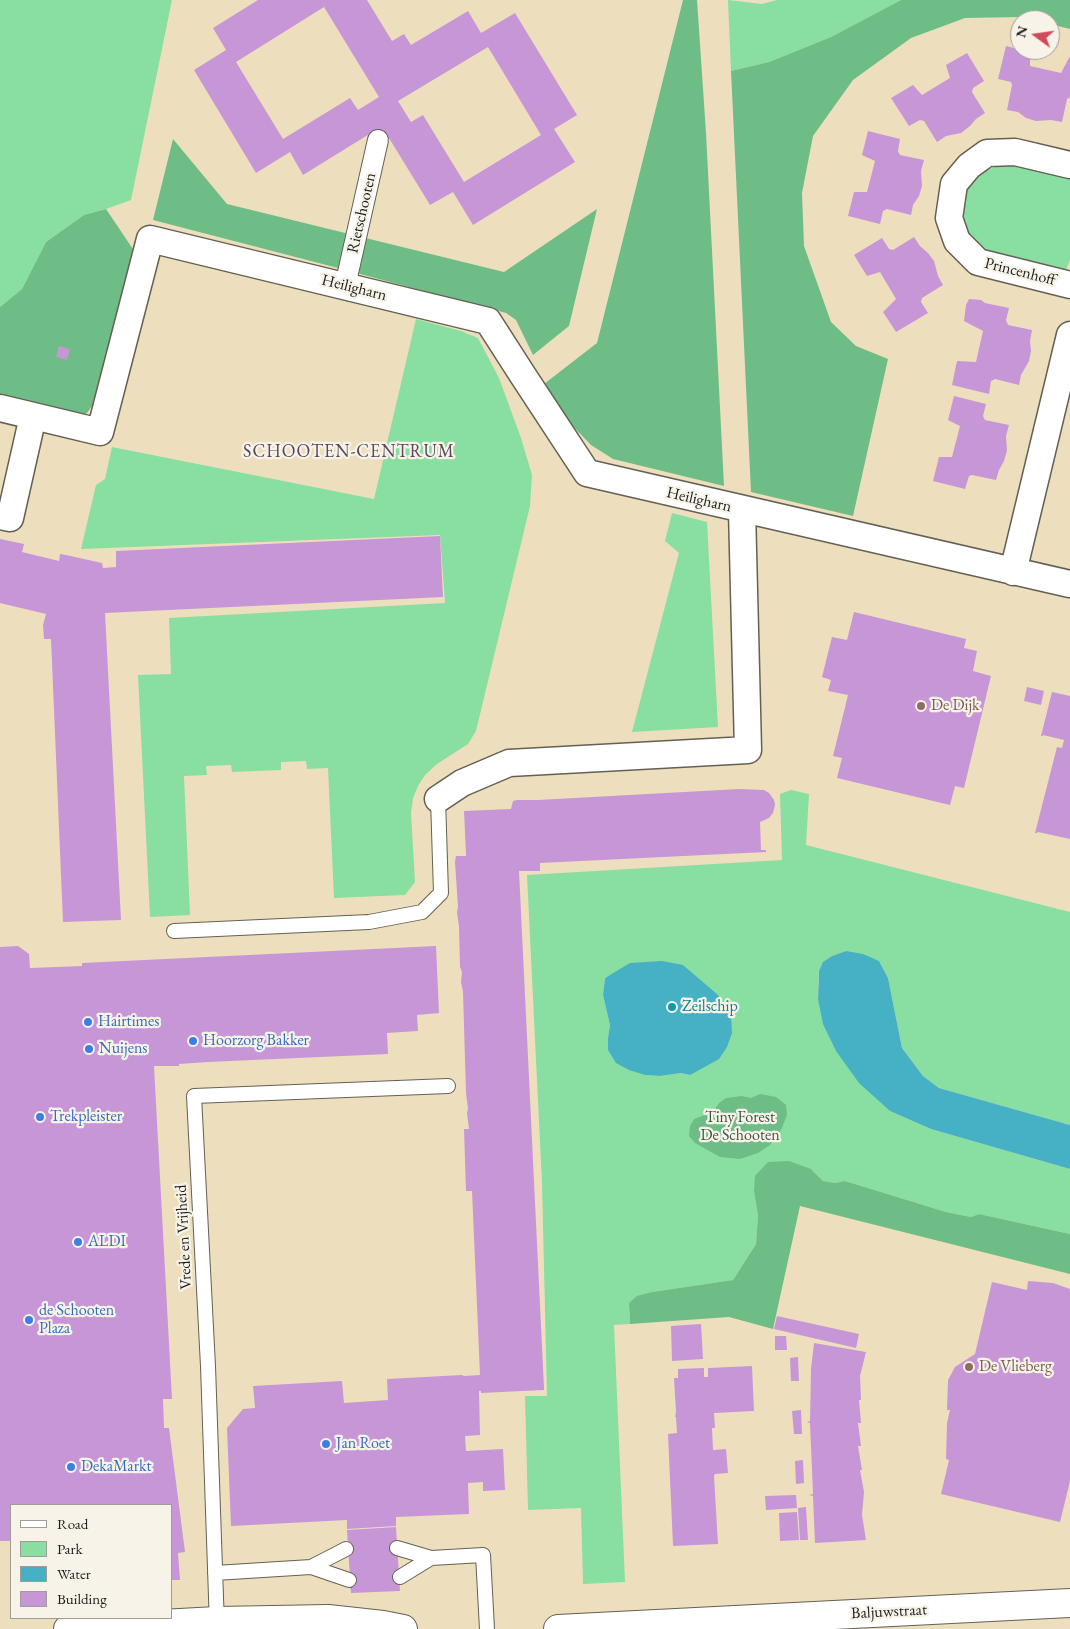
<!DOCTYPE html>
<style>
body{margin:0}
#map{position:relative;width:1070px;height:1629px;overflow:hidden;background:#eddfbd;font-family:"EB Garamond",serif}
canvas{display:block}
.legend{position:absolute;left:10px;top:1504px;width:162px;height:115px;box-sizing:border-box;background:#f7f3e8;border:1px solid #9f9d96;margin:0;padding:6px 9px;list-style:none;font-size:15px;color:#1c1c1c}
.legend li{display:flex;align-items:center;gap:10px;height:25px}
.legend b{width:25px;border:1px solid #9f9d96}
.north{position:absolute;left:1010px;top:10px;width:50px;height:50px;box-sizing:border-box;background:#f7f3e8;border:1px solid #9f9d96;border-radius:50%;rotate:284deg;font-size:14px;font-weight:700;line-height:20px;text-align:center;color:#1c1c1c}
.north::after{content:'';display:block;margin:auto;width:18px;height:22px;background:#d1495b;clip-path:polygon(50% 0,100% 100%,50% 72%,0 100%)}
</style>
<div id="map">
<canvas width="1070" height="1629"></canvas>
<ul class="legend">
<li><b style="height:6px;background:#fff"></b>Road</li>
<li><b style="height:14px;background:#89dea1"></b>Park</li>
<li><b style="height:14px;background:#46b0c5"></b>Water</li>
<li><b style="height:14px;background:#c796d7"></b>Building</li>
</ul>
<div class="north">N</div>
</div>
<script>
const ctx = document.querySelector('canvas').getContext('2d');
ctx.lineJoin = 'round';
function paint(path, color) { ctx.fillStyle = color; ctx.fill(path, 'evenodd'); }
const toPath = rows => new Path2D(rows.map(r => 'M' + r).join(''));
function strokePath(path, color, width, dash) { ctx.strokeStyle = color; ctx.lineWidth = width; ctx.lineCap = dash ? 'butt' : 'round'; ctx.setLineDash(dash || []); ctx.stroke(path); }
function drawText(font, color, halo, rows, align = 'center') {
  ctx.font = font + ' "EB Garamond",serif'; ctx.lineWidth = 4.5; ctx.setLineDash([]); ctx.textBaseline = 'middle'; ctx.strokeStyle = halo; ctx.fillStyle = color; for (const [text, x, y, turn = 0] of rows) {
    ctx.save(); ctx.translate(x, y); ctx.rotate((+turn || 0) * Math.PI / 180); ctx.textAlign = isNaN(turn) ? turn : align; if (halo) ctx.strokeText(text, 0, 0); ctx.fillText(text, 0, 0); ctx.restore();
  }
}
paint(toPath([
 [0,0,172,0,131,200,106,209,84,215,46,242,22,289,0,307],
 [728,0,762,4,777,0,901,0,831,37,769,62,731,71],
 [1014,163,1070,176,1070,260,1065,272,991,255,977,245,965,228,961,212,964,194,977,175,999,165],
 [416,319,461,331,478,338,499,378,521,438,532,475,530,506,476,731,468,744,437,764,425,775,418,786,413,798,411,813,415,882,405,895,334,898,328,768,307,769,306,761,281,762,281,770,232,772,231,765,206,766,207,775,184,776,190,915,150,917,138,675,171,674,169,618,445,603,440,535,81,549,96,485,105,479,112,447,374,499],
 [672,513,707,522,718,727,632,732,679,553,665,541],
 [791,790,809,794,806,845,1070,912,1070,1125,939,1088,923,1076,902,1048,888,978,879,961,846,951,832,956,823,963,819,971,818,983,818,999,890,1111,931,1129,1070,1169,1070,1234,979,1214,971,1217,946,1212,845,1181,835,1183,823,1181,811,1169,754,1192,758,1215,756,1244,733,1280,652,1292,629,1303,630,1324,614,1325,625,1582,583,1584,581,1508,528,1510,525,1396,547,1396,542,1183,527,875,782,860,780,794],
 [683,965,700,981,731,1016,731,1020,690,1075,681,1073,660,1076,645,1075,608,1038,610,1025,603,995,605,977]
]), '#89dea1');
paint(toPath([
 [683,0,697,0,706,133,724,486,613,459,591,445,567,420,544,384,597,343],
 [901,0,1070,0,1070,29,1050,24,1050,20,1033,20,1022,17,965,18,911,38,853,80,813,136,802,193,804,246,831,322,856,346,888,359,853,516,751,492,731,71,769,62,831,37],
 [173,139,227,204,504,272,597,209,569,326,533,355,516,320,506,313,334,267,153,220],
 [106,209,141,261,100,395,87,413,76,418,0,399,0,307,22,289,46,242,84,215],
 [760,1094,776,1097,786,1105,787,1115,781,1130,770,1145,758,1153,740,1159,720,1157,695,1143,689,1136,690,1126,694,1119,713,1112,719,1103,726,1098,742,1096,751,1098],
 [789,1161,811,1169,823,1181,835,1183,845,1181,946,1212,971,1217,979,1214,1070,1234,1070,1274,800,1206,773,1329,729,1317,630,1324,629,1303,637,1296,652,1292,733,1280,756,1244,758,1215,754,1192,755,1176,768,1162]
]), '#6ebd87');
paint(toPath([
 [846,951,863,954,879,961,888,978,902,1048,923,1076,939,1088,1070,1125,1070,1169,931,1129,890,1111,859,1083,836,1051,823,1024,818,999,819,971,823,962,832,956],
 [662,961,683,965,718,995,731,1016,732,1033,727,1047,719,1059,690,1075,681,1073,660,1076,645,1075,629,1070,616,1063,608,1050,608,1038,610,1025,603,995,605,978,630,963]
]), '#46b0c5');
paint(toPath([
 [258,0,367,0,392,41,404,34,411,45,468,11,481,33,515,13,577,115,554,129,575,162,473,225,453,192,430,205,389,138,382,141,375,139,371,133,303,175,290,152,256,173,194,70,226,50,213,28],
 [324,7,379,97,358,110,350,98,283,139,236,62],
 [488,47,541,135,464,182,423,115,411,122,398,101],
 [1006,46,1030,52,1030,66,1061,73,1070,56,1070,97,1067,99,1062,122,1051,120,1036,121,1026,118,1018,112,1007,110,1012,85,1011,82,998,79],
 [967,53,984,81,973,88,972,92,985,113,976,119,970,126,961,133,946,136,937,142,924,121,920,120,909,126,891,98,913,85,922,95,950,78,946,65],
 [868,131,900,139,898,151,900,155,924,160,921,171,922,186,919,196,913,205,911,215,887,209,883,211,880,224,848,216,854,192,867,192,875,161,862,155],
 [914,237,920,246,928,253,934,261,938,276,943,285,922,298,921,302,928,313,896,332,883,312,896,299,880,272,867,276,854,255,882,238,889,249,893,250],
 [969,299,981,300,985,303,1009,308,1006,320,1008,325,1032,330,1030,341,1031,351,1029,361,1021,375,1019,385,995,379,991,381,989,394,952,385,957,361,976,362,983,331,964,321,966,305],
 [59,346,70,349,67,360,56,357],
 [954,396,986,404,983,416,985,420,1009,425,1006,436,1007,451,1004,461,999,470,996,480,972,475,969,476,965,489,933,481,939,457,952,457,960,426,948,420],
 [440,536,443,597,105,613,121,920,63,922,51,639,44,639,43,625,46,614,0,603,0,539,24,544,22,552,59,561,60,554,66,555,102,563,103,568,116,567,116,551],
 [854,612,966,639,964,648,977,651,973,671,991,676,964,788,955,786,950,805,837,778,842,758,833,756,848,695,828,691,831,680,822,677,832,637,847,640],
 [1027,687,1044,691,1041,705,1024,701],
 [1052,692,1070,696,1070,839,1038,832,1037,833,1035,833,1057,747,1062,748,1064,740,1043,735,1043,736,1041,736],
 [739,789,764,790,769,793,774,800,775,805,773,813,769,818,760,822,761,850,766,850,766,852,540,863,540,871,519,871,544,1388,544,1390,522,1391,481,1393,481,1391,479,1391,480,1435,465,1436,466,1451,503,1449,505,1490,483,1491,483,1482,468,1483,469,1514,396,1517,396,1526,347,1529,347,1520,231,1526,227,1428,243,1409,255,1408,253,1386,342,1381,344,1403,388,1400,387,1379,462,1375,464,1376,480,1375,472,1191,466,1191,464,1129,469,1129,467,1113,468,1109,466,1093,463,992,461,982,462,972,460,967,459,927,457,912,458,907,455,862,456,856,466,856,466,854,464,811,511,809,513,801,517,800,538,800],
 [18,946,29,954,30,968,82,966,82,963,436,946,439,1013,417,1015,418,1031,387,1033,388,1054,208,1062,179,1064,179,1066,154,1066,172,1399,163,1399,164,1428,169,1428,185,1552,178,1553,180,1580,171,1580,171,1505,11,1505,11,1541,0,1541,0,947],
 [1028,1281,1053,1283,1070,1289,1070,1481,1060,1522,941,1494,949,1460,946,1459,947,1423,950,1410,947,1410,948,1380,955,1367,975,1354,992,1282,1027,1290],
 [777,1316,859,1334,856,1348,774,1329],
 [701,1324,703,1359,672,1361,671,1326],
 [775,1336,786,1336,787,1350,775,1350],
 [814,1343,866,1352,860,1376,861,1400,859,1400,861,1423,858,1423,861,1446,858,1446,862,1470,860,1470,864,1492,862,1515,866,1540,815,1543,813,1496,809,1495,813,1494,810,1423,807,1422,810,1421,811,1369],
 [798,1357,799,1381,791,1381,790,1358],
 [752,1366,754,1411,714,1413,715,1428,712,1428,713,1450,726,1449,728,1473,715,1474,714,1476,718,1544,673,1546,668,1434,677,1433,676,1417,675,1417,676,1412,674,1378,678,1378,678,1369,704,1368,704,1377,708,1377,708,1368],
 [801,1410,802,1434,794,1434,792,1411],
 [803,1460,804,1483,796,1484,795,1461],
 [796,1495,797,1508,766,1510,765,1496],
 [806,1507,808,1540,800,1540,798,1508],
 [797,1512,799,1540,780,1541,779,1513],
 [396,1527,400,1591,351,1593,347,1530]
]), '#c796d7');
const service = toPath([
 [174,931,369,922,422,912,441,893,438,799],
 [397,1548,431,1558],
 [311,1567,346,1549],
 [215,1573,311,1567,349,1580],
 [400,1577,431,1558,483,1555,487,1629],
 [217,1626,208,1366,194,1096,448,1086]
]);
const pedestrian = toPath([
 [345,286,378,140]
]);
const minor = toPath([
 [1070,165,1015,152,987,153,969,166,954,184,949,218,957,241,978,262,1070,285],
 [0,408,100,432,150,239,488,321,522,374,587,473,1070,584],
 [0,516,10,518,33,416],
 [1013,572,1070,335],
 [438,799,462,783,509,763,748,750,742,510]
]);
const tertiary = toPath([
 [68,1629,217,1621,328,1619,383,1625,403,1629],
 [558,1629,1070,1603]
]);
strokePath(service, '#656054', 16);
strokePath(pedestrian, '#656054', 22);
strokePath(minor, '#656054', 29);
strokePath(tertiary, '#656054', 30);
strokePath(service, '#fff', 14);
strokePath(pedestrian, '#fff', 20);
strokePath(minor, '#fff', 26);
strokePath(tertiary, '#fff', 28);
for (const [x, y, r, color] of [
 [921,706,5,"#8d6e63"],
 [672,1007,5,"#0f9aa8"],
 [88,1022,5,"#3f7fe0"],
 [193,1041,5,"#3f7fe0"],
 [89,1049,5,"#3f7fe0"],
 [40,1117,5,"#3f7fe0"],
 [78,1242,5,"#3f7fe0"],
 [29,1320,5,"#3f7fe0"],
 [969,1367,5,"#8d6e63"],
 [326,1444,5,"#3f7fe0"],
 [71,1467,5,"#3f7fe0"]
]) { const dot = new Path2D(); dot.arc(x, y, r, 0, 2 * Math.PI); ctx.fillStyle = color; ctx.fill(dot); strokePath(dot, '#f7f3e8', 2); }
drawText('16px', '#1c1c1c', '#f7f3e8', [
 ["Rietschooten",362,213,-77],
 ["Princenhoff",1020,272,14],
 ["Heiligharn",354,288,14],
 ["Heiligharn",699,500,13],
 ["Vrede en Vrijheid",184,1237,-93],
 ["Baljuwstraat",889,1612,-3]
]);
drawText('16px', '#785e54', '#f7f3e8', [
 ["De Dijk",931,706],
 ["De Vlieberg",979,1367]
], 'left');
drawText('16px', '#0d838f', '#f7f3e8', [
 ["Zeilschip",682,1007]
], 'left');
drawText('16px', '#366cbe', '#f7f3e8', [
 ["Hairtimes",98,1022],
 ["Hoorzorg Bakker",203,1041],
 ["Nuijens",99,1049],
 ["Trekpleister",50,1117],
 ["ALDI",88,1242],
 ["de Schooten",39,1311],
 ["Plaza",39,1329],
 ["Jan Roet",336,1444],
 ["DekaMarkt",81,1467]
], 'left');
drawText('16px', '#3d5644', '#f7f3e8', [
 ["Tiny Forest",740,1118],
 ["De Schooten",740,1136]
]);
ctx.letterSpacing = '1px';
drawText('18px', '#58475d', '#f7f3e8', [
 ["SCHOOTEN-CENTRUM",349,452]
]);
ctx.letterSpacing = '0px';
</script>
